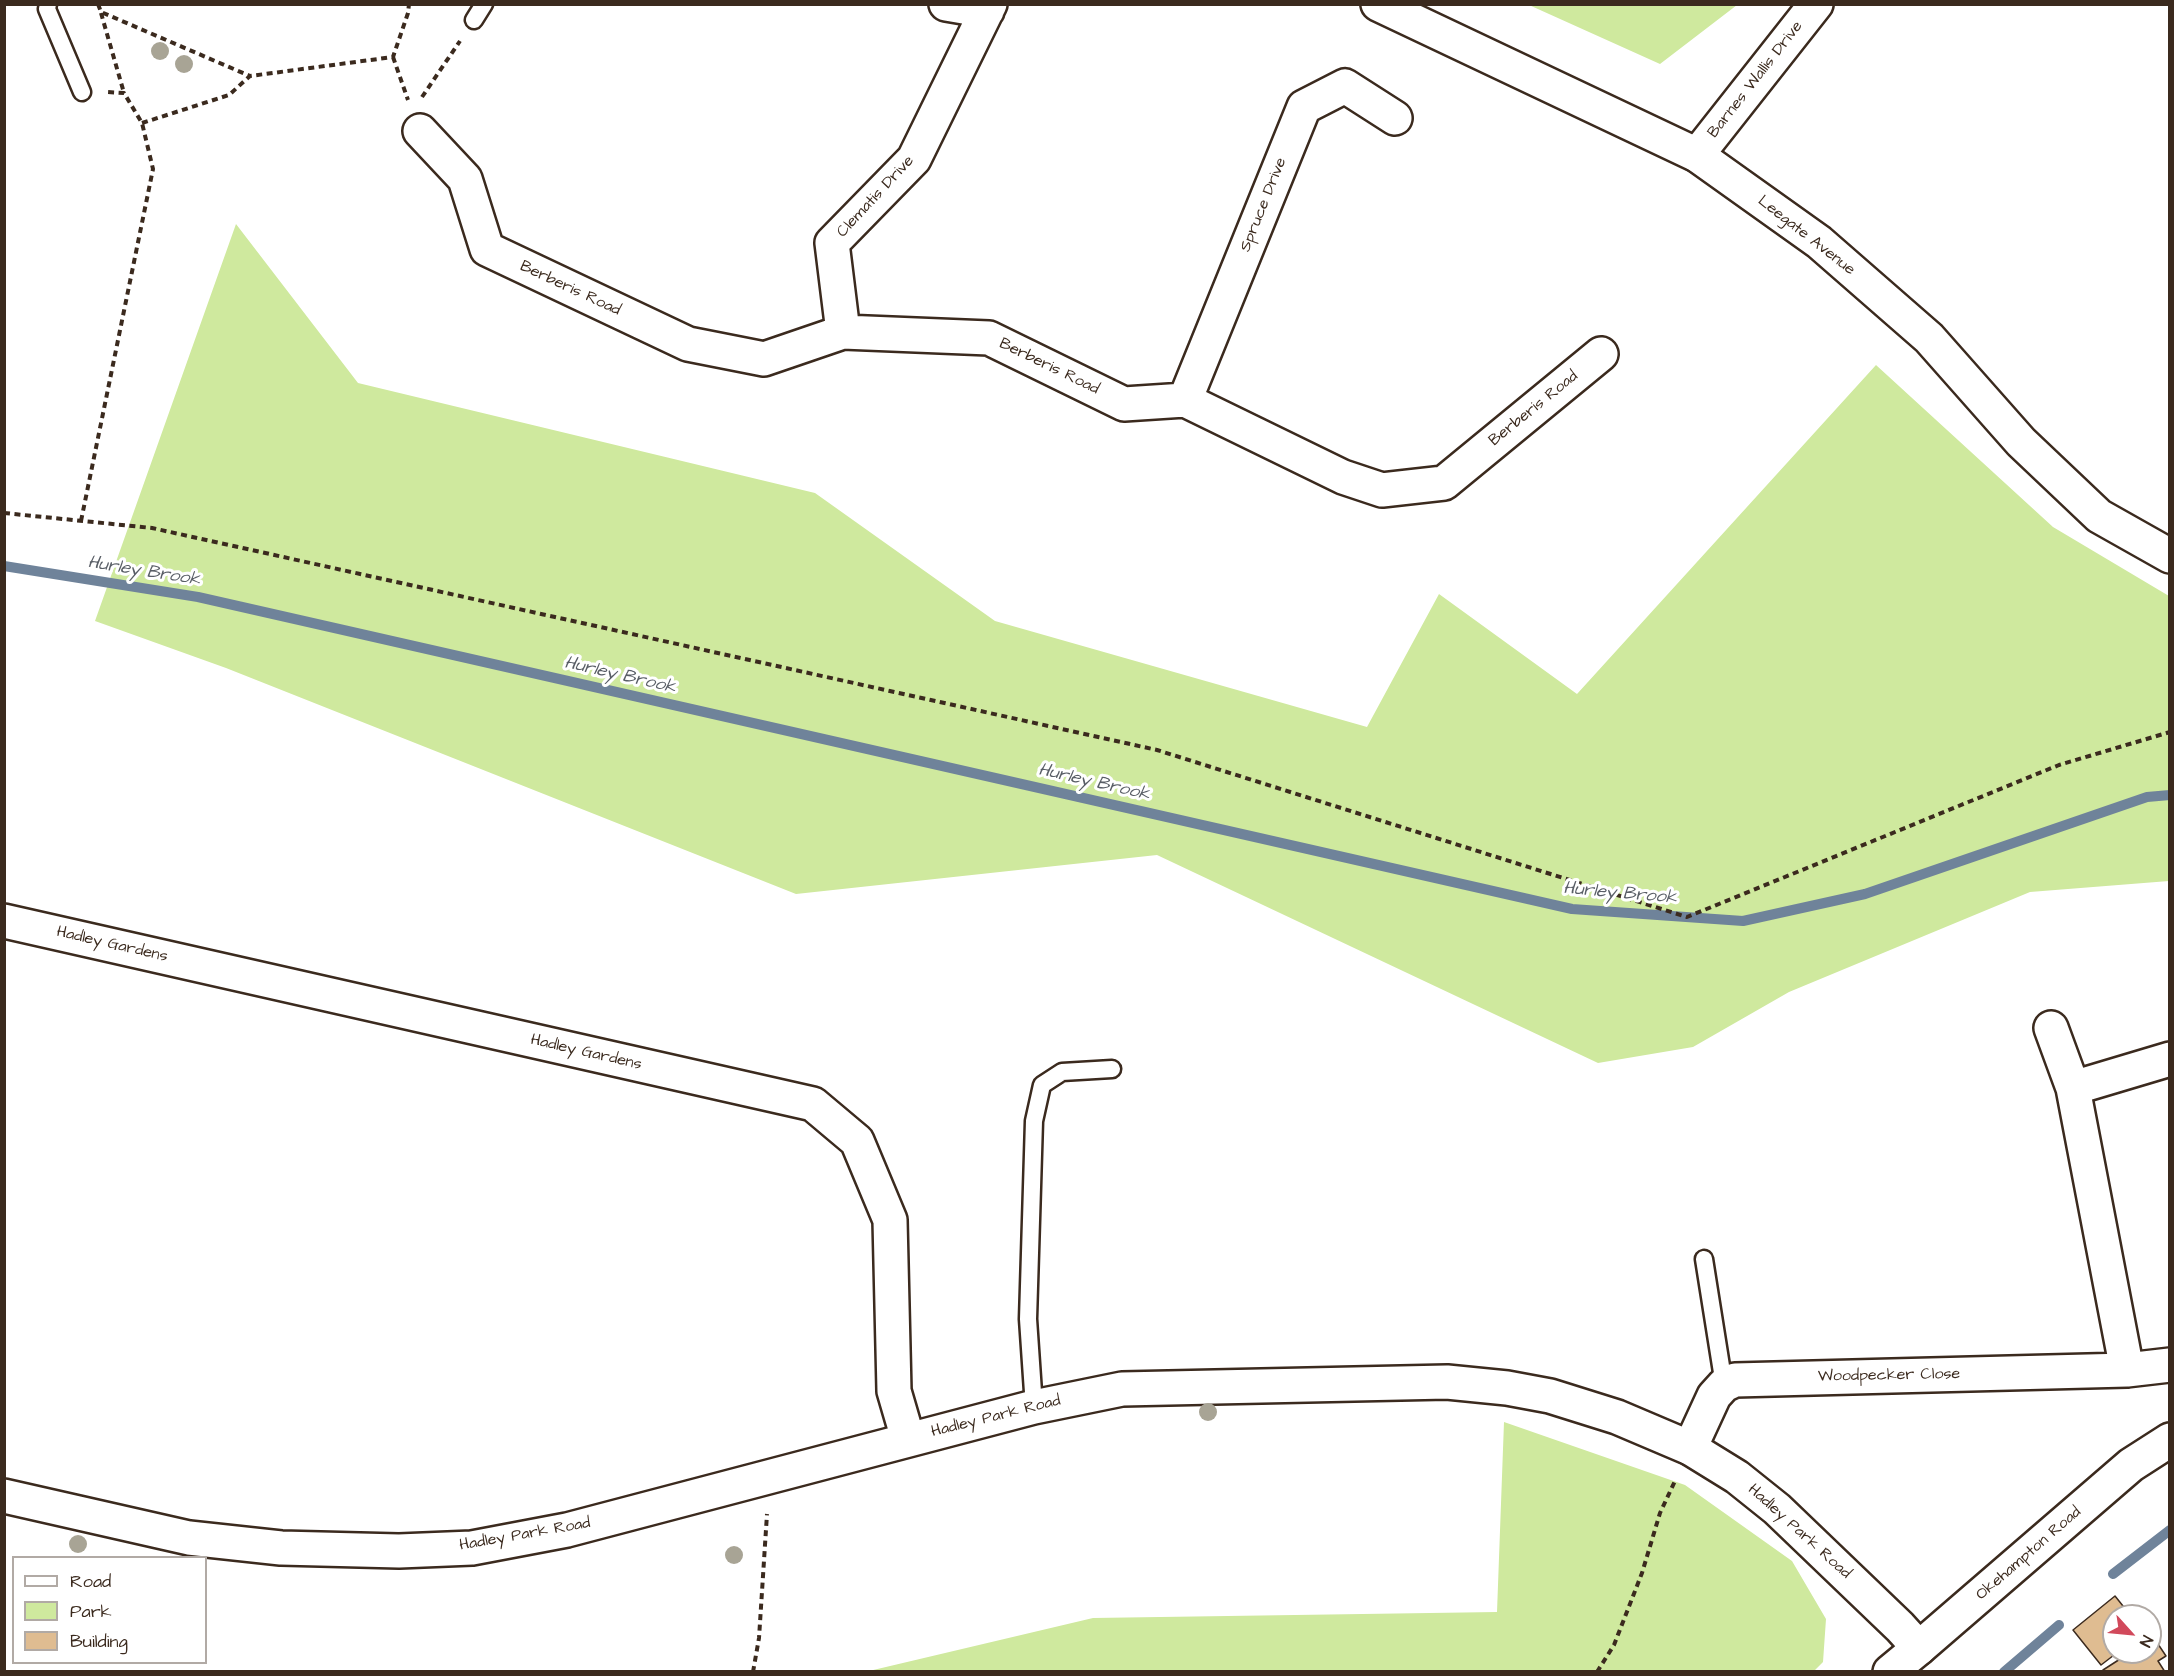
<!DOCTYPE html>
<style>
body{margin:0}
#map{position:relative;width:2174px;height:1676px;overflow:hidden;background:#fff;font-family:"Architects Daughter",sans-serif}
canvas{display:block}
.frame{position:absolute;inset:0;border:6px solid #3b2a1e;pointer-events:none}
.legend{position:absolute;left:12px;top:1556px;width:195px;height:108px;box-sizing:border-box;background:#fff;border:2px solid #b1aaa5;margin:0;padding:8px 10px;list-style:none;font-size:18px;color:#3b2a1e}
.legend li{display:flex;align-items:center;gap:12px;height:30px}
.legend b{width:30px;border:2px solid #b1aaa5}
.north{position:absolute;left:2102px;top:1604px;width:60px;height:60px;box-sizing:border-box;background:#fff;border:2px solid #b1aaa5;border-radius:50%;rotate:117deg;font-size:16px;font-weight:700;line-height:24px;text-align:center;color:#3b2a1e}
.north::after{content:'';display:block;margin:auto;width:21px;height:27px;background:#d1495b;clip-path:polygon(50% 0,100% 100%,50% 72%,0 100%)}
</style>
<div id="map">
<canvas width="2174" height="1676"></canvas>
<div class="frame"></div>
<ul class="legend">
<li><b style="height:8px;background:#fff"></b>Road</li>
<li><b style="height:16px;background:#cfe99e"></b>Park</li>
<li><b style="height:16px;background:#dfbc91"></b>Building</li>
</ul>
<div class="north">N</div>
</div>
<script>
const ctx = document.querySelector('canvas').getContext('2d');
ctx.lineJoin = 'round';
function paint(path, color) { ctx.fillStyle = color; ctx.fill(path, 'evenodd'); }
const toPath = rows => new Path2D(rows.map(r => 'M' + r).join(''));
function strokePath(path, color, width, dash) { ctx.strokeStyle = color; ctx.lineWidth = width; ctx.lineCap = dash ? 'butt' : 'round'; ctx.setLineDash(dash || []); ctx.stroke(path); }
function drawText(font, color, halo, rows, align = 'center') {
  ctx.font = font + ' "Architects Daughter",sans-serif'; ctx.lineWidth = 6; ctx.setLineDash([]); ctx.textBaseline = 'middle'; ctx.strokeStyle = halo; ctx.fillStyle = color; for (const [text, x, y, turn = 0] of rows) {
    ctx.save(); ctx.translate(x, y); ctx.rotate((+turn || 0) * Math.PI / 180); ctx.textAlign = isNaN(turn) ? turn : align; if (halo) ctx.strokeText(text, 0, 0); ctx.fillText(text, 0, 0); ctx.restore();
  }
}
paint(toPath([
 [1529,5,1737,4,1737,5,1660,64],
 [236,224,358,383,815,493,995,621,1367,727,1439,594,1577,694,1876,365,2053,527,2169,596,2169,881,2030,892,1789,992,1693,1047,1598,1063,1157,855,796,894,226,668,95,621],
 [1504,1422,1685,1485,1792,1561,1826,1619,1823,1662,1813,1672,869,1671,1093,1618,1497,1612]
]), '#cfe99e');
strokePath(toPath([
 [4,566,198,597,1572,909,1743,921,1865,894,2147,797,2170,795],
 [2113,1574,2170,1530],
 [2004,1672,2059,1625]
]), '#6f839a', 10);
const building = toPath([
 [2115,1596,2131,1616,2114,1616,2114,1652,2118,1652,2101,1665,2073,1630,2115,1596],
 [2154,1638,2166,1656,2158,1661,2165,1672,2103,1672,2103,1670,2131,1652,2150,1652,2150,1640,2154,1638]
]);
paint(building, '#dfbc91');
strokePath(building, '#3b2a1e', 1.5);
const service = toPath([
 [48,4,47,9,82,92],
 [474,20,484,4],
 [1704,1259,1724,1385],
 [1034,1407,1028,1319,1034,1121,1042,1085,1062,1072,1112,1069]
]);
const minor = toPath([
 [946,4,987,11],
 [420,131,465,179,487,249,688,344,764,359,843,332,989,338,1124,404,1185,400,1343,477,1382,490,1444,483,1601,354],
 [1697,155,1816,4],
 [843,332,832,243,914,159,990,4],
 [1185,400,1304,107,1345,86,1395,118],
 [4,921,813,1104,857,1141,890,1220,894,1391,908,1439],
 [2051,1028,2073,1088,2127,1370],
 [2073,1088,2170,1059],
 [1690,1448,1714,1396,1724,1385,1735,1380,2127,1370,2170,1365],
 [1890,1672,1919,1648]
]);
const tertiary = toPath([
 [1378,4,1697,155,1819,242,1929,338,2021,442,2099,516,2170,556],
 [4,1496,189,1538,281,1548,399,1551,472,1548,567,1530,1034,1407,1122,1389,1447,1382,1507,1388,1550,1396,1617,1417,1690,1448,1737,1477,1777,1509,1900,1627,1919,1648,2131,1465,2170,1440]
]);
strokePath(service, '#3b2a1e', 21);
strokePath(minor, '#3b2a1e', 38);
strokePath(tertiary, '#3b2a1e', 38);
strokePath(toPath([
 [98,4,101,12,250,76],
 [101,13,124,93],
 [393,57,408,100],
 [422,97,460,41],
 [142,123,229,95,250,76,393,57,408,13,409,4],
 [4,513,152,528,1157,750,1687,917,2059,765,2170,732],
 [81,521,153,169,142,123,124,93,107,92],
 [753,1672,759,1638,767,1514],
 [1597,1672,1614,1645,1642,1573,1660,1513,1675,1481]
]), '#3b2a1e', 4, [6, 4.5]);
strokePath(service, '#fff', 16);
strokePath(minor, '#fff', 33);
strokePath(tertiary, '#fff', 33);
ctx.fillStyle = '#a8a495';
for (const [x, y] of [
 [160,51],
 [184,64],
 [1208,1412],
 [78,1544],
 [734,1555]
]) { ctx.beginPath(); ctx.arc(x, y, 9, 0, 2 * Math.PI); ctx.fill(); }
drawText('16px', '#3b2a1e', '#fff', [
 ["Barnes Wallis Drive",1756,80,-52],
 ["Clematis Drive",876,197,-47],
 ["Spruce Drive",1264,205,-68],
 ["Leegate Avenue",1806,236,38],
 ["Berberis Road",570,289,25],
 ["Berberis Road",1049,367,26],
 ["Berberis Road",1534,409,-39],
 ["Hadley Gardens",112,945,13],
 ["Hadley Gardens",586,1053,13],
 ["Woodpecker Close",1889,1376,-1],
 ["Hadley Park Road",996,1417,-14],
 ["Hadley Park Road",1799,1532,42],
 ["Hadley Park Road",525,1535,-10],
 ["Okehampton Road",2029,1554,-41]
]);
drawText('italic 18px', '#595e66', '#fff', [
 ["Hurley Brook",144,572,9],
 ["Hurley Brook",620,676,13],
 ["Hurley Brook",1094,783,13],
 ["Hurley Brook",1620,894,5]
]);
</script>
